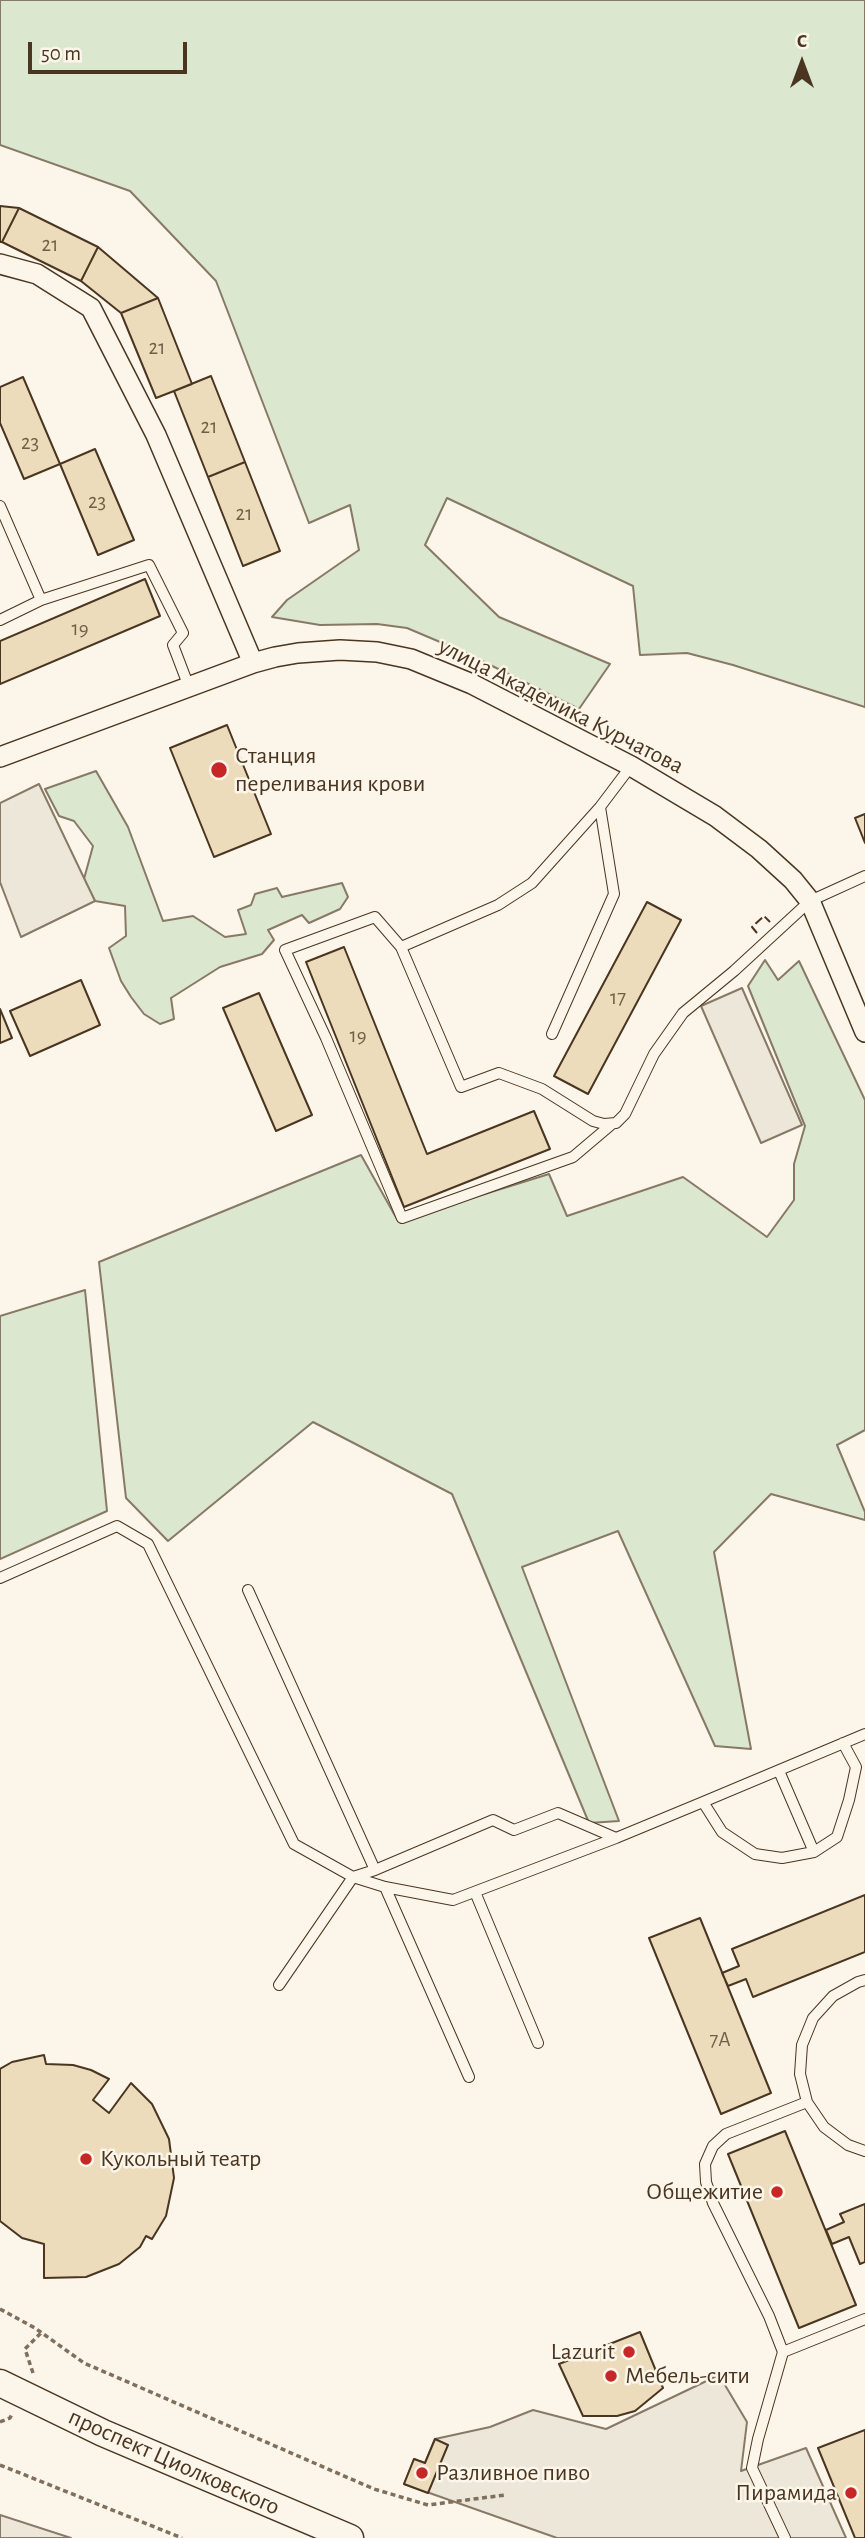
<!DOCTYPE html>
<meta charset="utf-8">
<style>
body{margin:0}
#map{position:relative;width:865px;height:2538px;overflow:hidden;background:#fbf6e9;font-family:"Alegreya Sans",sans-serif}
canvas{display:block}
.north{position:absolute;left:767px;top:28px;width:70px;height:70px;-webkit-text-stroke:5px #fbf6e9;paint-order:stroke;rotate:0deg;font-size:19px;font-weight:700;line-height:28px;text-align:center;color:#4a3520}
.north::after{content:'';display:block;margin:auto;width:24px;height:32px;background:#4a3520;clip-path:polygon(50% 0,100% 100%,50% 72%,0 100%)}
.scale{position:absolute;left:28px;top:42px;width:159px;height:32px;box-sizing:border-box;border:4px solid #4a3520;border-top:0;padding-left:9px;font-size:21px;line-height:24px;white-space:nowrap;color:#4a3520;-webkit-text-stroke:5px #fbf6e9;paint-order:stroke}
</style>
<div id="map">
<canvas width="865" height="2538"></canvas>
<div class="north">С</div>
<div class="scale">50 m</div>
</div>
<script>
const ctx = document.querySelector('canvas').getContext('2d');
ctx.lineJoin = 'round';
function paint(path, color) { ctx.fillStyle = color; ctx.fill(path, 'evenodd'); }
const toPath = rows => new Path2D(rows.map(r => 'M' + r).join(''));
function strokePath(path, color, width, dash) { ctx.strokeStyle = color; ctx.lineWidth = width; ctx.lineCap = dash ? 'butt' : 'round'; ctx.setLineDash(dash || []); ctx.stroke(path); }
function drawText(font, color, halo, rows, align = 'center') {
  ctx.font = font + ' "Alegreya Sans",sans-serif'; ctx.lineWidth = 5; ctx.setLineDash([]); ctx.textBaseline = 'middle'; ctx.strokeStyle = halo; ctx.fillStyle = color; for (const [text, x, y, turn = 0] of rows) {
    ctx.save(); ctx.translate(x, y); ctx.rotate((+turn || 0) * Math.PI / 180); ctx.textAlign = isNaN(turn) ? turn : align; if (halo) ctx.strokeText(text, 0, 0); ctx.fillText(text, 0, 0); ctx.restore();
  }
}
const green = toPath([
 [0,0,865,0,865,707,733,665,687,653,640,655,633,586,447,498,425,545,499,617,610,664,579,709,466,653,407,628,377,624,320,625,272,617,287,600,359,550,350,505,309,523,216,281,130,191,0,145,0,0],
 [96,771,128,827,163,921,193,916,225,937,246,934,238,910,251,905,255,894,277,888,282,897,342,883,348,897,340,909,309,923,302,915,268,930,274,940,262,954,220,967,171,998,174,1019,160,1024,144,1014,131,997,121,981,109,948,126,936,125,906,95,901,84,879,93,846,74,821,59,816,45,789,96,771],
 [765,960,778,980,799,961,865,1100,865,1430,837,1445,865,1512,865,1520,771,1494,714,1552,751,1749,715,1746,618,1531,522,1567,619,1821,589,1823,452,1494,313,1422,168,1541,126,1498,99,1262,361,1155,398,1221,549,1174,567,1216,683,1177,767,1237,794,1200,794,1164,805,1126,748,986,765,960],
 [85,1290,107,1511,0,1559,0,1316,85,1290]
]);
paint(green, '#dce7d0');
strokePath(green, '#887966', 2);
const parking = toPath([
 [39,784,95,901,21,937,0,882,0,803,39,784],
 [742,988,802,1125,761,1143,701,1006,742,988],
 [719,2375,747,2422,741,2471,806,2448,846,2538,557,2538,404,2484,414,2459,425,2463,435,2439,490,2427,533,2410,606,2429,719,2375],
 [0,2515,71,2538,0,2538,0,2515]
]);
paint(parking, '#ede7d9');
strokePath(parking, '#887966', 2);
const building = toPath([
 [0,206,19,208,2,242,0,242,0,206],
 [19,208,98,247,81,281,2,242,19,208],
 [98,247,158,298,121,313,81,281,98,247],
 [158,298,192,384,156,398,121,313,158,298],
 [211,376,245,462,208,477,174,391,211,376],
 [23,377,60,464,24,479,0,423,0,387,23,377],
 [95,449,134,540,98,555,60,464,95,449],
 [245,462,280,551,243,566,208,477,245,462],
 [145,579,160,616,0,684,0,641,145,579],
 [227,725,271,834,214,857,170,748,227,725],
 [865,814,865,843,855,818,865,814],
 [647,902,681,920,588,1094,554,1076,647,902],
 [344,947,427,1154,534,1111,550,1149,404,1207,306,962,344,947],
 [81,980,100,1025,30,1056,10,1011,81,980],
 [259,993,312,1115,276,1131,223,1008,259,993],
 [0,1009,12,1038,0,1043,0,1009],
 [865,1895,865,1952,753,1997,746,1979,728,1986,722,1973,739,1966,732,1949,865,1895],
 [700,1918,771,2093,721,2114,649,1938,700,1918],
 [44,2055,46,2064,73,2065,91,2070,109,2079,93,2100,109,2113,131,2083,152,2104,169,2139,174,2178,166,2216,152,2239,146,2236,140,2247,119,2264,86,2277,44,2278,44,2244,22,2238,0,2221,0,2069,12,2062,44,2055],
 [785,2131,856,2305,799,2328,728,2154,785,2131],
 [865,2204,865,2262,860,2264,849,2237,832,2244,826,2230,844,2222,840,2214,865,2204],
 [640,2332,663,2388,635,2411,617,2416,583,2416,559,2364,640,2332],
 [865,2430,865,2538,855,2538,818,2448,865,2430],
 [435,2439,448,2445,428,2493,404,2484,414,2459,425,2463,435,2439]
]);
paint(building, '#ecdcbc');
strokePath(building, '#4a3520', 2);
const service = toPath([
 [0,506,41,600,0,620],
 [41,600,149,565,183,633,173,645,189,687],
 [631,766,600,807,532,883,498,905,401,947,461,1087,499,1073,542,1089,593,1121,604,1124,616,1123,625,1114,654,1054,683,1013,734,971,810,901,865,876],
 [401,947,375,917,285,950,326,1038,402,1218,573,1157,612,1124],
 [552,1034,614,894,600,807],
 [0,1578,117,1526,148,1544,294,1844,353,1877,279,1985],
 [248,1590,375,1870],
 [779,1771,814,1852],
 [703,1802,722,1832,755,1854,782,1858,814,1852,837,1837,849,1800,856,1767,843,1743],
 [616,1838,558,1813,514,1830,493,1820,375,1870,353,1877,385,1887,453,1900,616,1838,703,1802,865,1734],
 [385,1887,469,2077],
 [475,1892,538,2043],
 [865,1980,858,1982,833,1996,813,2018,802,2045,800,2074,807,2102,824,2127,848,2145,865,2151],
 [783,2352,865,2319],
 [785,2538,752,2468,758,2439,783,2352,769,2316,713,2203,706,2182,705,2164,713,2146,726,2134,807,2102]
]);
const minor = toPath([
 [0,264,37,274,91,308,156,435,253,663],
 [0,757,253,663,275,657,298,653,340,650,377,652,411,659,472,684,631,766,715,816,759,849,793,880,810,901,865,1032]
]);
const secondary = toPath([
 [0,2383,103,2433,350,2538]
]);
strokePath(service, '#4a3520', 12);
strokePath(minor, '#4a3520', 22);
strokePath(secondary, '#4a3520', 29);
strokePath(toPath([
 [0,2309,35,2328,84,2363,374,2489,428,2505,505,2495],
 [33,2373,25,2349,41,2333],
 [0,2422,10,2418,12,2414],
 [0,2465,182,2538]
]), '#7f6f5c', 3.5, [5, 3.5]);
strokePath(service, '#fbf6e9', 10);
strokePath(minor, '#fbf6e9', 19);
strokePath(secondary, '#fbf6e9', 26);
strokePath(toPath([
 [757,933,752,927,764,916,770,922]
]), '#4a3520', 2, [9, 3.5]);
for (const [x, y, r, color] of [
 [219,770,9,"#c62828"],
 [86,2159,7,"#c62828"],
 [777,2192,7,"#c62828"],
 [629,2352,7,"#c62828"],
 [611,2376,7,"#c62828"],
 [422,2473,7,"#c62828"],
 [851,2493,7,"#c62828"]
]) { const dot = new Path2D(); dot.arc(x, y, r, 0, 2 * Math.PI); ctx.fillStyle = color; ctx.fill(dot); strokePath(dot, '#fbf6e9', 2.5); }
drawText('21px', '#725f47', null, [
 ["21",50,245],
 ["21",157,348],
 ["21",209,427],
 ["23",30,443],
 ["23",97,502],
 ["21",244,514],
 ["19",80,629],
 ["17",618,998],
 ["19",358,1036],
 ["7А",720,2040]
]);
drawText('24px', '#4a3520', '#fbf6e9', [
 ["улица Академика Курчатова",561,706,27],
 ["проспект Циолковского",174,2462,24]
]);
drawText('24px', '#4a3520', '#fbf6e9', [
 ["Станция",235,756],
 ["переливания крови",235,784],
 ["Кукольный театр",100,2159],
 ["Общежитие",763,2192,"right"],
 ["Lazurit",615,2352,"right"],
 ["Мебель-сити",625,2376],
 ["Разливное пиво",436,2473],
 ["Пирамида",837,2493,"right"]
], 'left');
</script>
